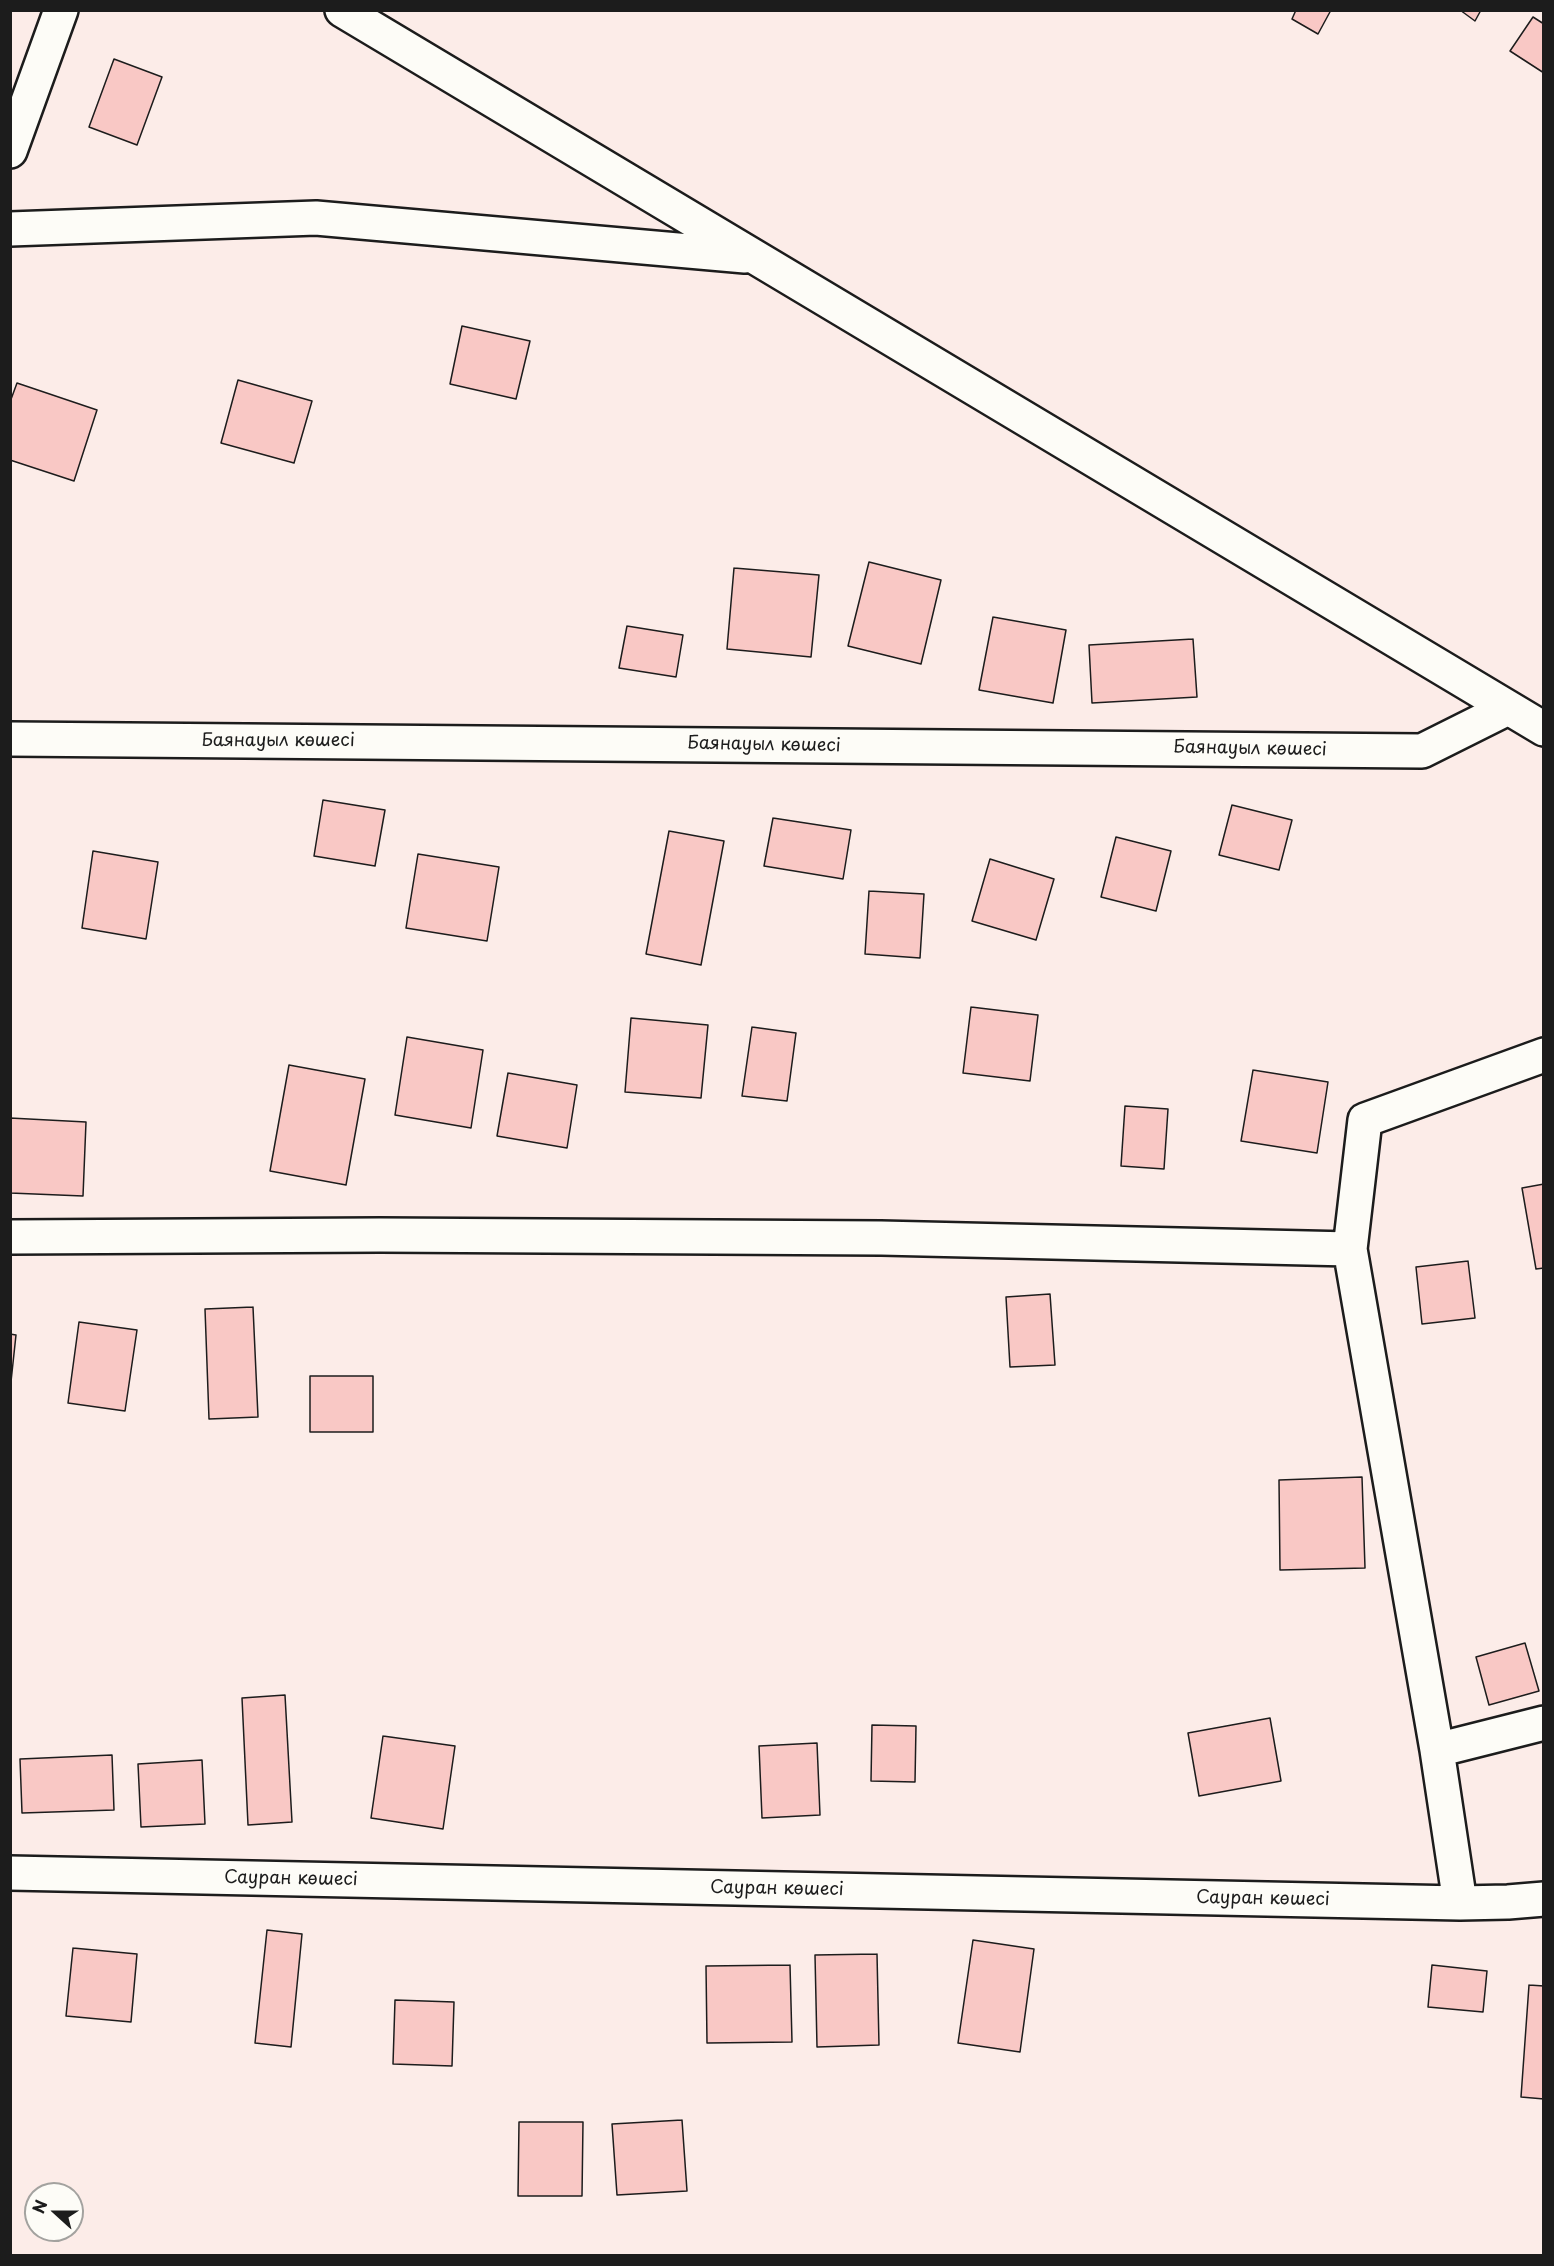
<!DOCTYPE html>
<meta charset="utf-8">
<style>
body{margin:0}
#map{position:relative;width:1554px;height:2266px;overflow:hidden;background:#fcece8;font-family:"Playpen Sans",sans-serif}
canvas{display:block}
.frame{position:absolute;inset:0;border:12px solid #1c1c1c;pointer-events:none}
.north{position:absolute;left:24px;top:2182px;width:60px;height:60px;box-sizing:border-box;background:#fdfcf7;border:2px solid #a3a29f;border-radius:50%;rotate:291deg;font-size:16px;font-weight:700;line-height:24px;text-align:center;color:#1c1c1c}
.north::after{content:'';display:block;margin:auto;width:21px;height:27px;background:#1c1c1c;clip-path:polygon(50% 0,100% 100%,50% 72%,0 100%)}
</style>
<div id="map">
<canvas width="1554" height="2266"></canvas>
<div class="frame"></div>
<div class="north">N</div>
</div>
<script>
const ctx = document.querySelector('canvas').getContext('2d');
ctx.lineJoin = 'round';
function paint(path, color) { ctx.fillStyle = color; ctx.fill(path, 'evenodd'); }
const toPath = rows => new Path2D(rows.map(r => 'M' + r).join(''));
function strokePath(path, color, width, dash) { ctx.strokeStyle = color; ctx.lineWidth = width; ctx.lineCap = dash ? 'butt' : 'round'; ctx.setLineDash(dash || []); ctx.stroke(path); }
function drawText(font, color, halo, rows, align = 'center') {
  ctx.font = font + ' "Playpen Sans",sans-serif'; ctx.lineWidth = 5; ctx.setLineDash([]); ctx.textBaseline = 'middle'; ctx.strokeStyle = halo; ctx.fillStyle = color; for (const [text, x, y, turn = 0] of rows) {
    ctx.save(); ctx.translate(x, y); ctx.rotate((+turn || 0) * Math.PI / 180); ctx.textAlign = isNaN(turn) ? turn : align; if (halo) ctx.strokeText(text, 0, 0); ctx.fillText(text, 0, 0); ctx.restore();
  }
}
const building = toPath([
 [1296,10,1331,10,1318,34,1292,19,1296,10],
 [1460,10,1481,10,1475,21,1460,10],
 [1533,17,1544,24,1544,73,1510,51,1533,17],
 [114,59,162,77,137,145,89,127,114,59],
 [462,326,530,341,516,399,450,384,462,326],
 [238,380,312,401,294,463,221,443,238,380],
 [17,383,97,410,74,481,10,460,10,402,17,383],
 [869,562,941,580,921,664,848,646,869,562],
 [734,568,819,575,811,657,727,649,734,568],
 [993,617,1066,630,1053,703,979,690,993,617],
 [627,626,683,635,676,677,619,668,627,626],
 [1193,639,1197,697,1092,703,1089,645,1193,639],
 [323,800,385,810,375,866,314,856,323,800],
 [1232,805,1292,820,1279,870,1219,855,1232,805],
 [773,818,851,830,843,879,764,866,773,818],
 [669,831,724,841,701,965,646,954,669,831],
 [1116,837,1171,851,1156,911,1101,897,1116,837],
 [93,851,158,862,146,939,82,928,93,851],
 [418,854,499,867,487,941,406,928,418,854],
 [990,859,1054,879,1036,940,972,921,990,859],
 [869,891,924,894,920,958,865,954,869,891],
 [971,1007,1038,1015,1030,1081,963,1073,971,1007],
 [631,1018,708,1025,701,1098,625,1092,631,1018],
 [752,1027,796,1033,787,1101,742,1096,752,1027],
 [407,1037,483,1050,471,1128,395,1115,407,1037],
 [289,1065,365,1079,346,1185,270,1171,289,1065],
 [1253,1070,1328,1082,1317,1153,1241,1141,1253,1070],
 [508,1073,577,1085,567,1148,497,1136,508,1073],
 [1125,1106,1168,1109,1164,1169,1121,1166,1125,1106],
 [10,1118,86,1122,83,1196,10,1193,10,1118],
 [1544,1184,1544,1268,1536,1269,1522,1188,1544,1184],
 [1468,1261,1475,1318,1422,1324,1416,1267,1468,1261],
 [1050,1294,1055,1365,1010,1367,1006,1297,1050,1294],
 [253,1307,258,1417,209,1419,205,1309,253,1307],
 [79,1322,137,1330,125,1411,68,1403,79,1322],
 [10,1334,16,1335,10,1391,10,1334],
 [310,1376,373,1376,373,1432,310,1432,310,1376],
 [1362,1477,1365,1568,1280,1570,1279,1480,1362,1477],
 [1525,1643,1539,1691,1489,1705,1476,1657,1525,1643],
 [285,1695,292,1822,248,1825,242,1698,285,1695],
 [1270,1718,1281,1781,1199,1796,1188,1733,1270,1718],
 [872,1725,916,1726,915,1782,871,1781,872,1725],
 [383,1736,455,1746,443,1829,371,1818,383,1736],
 [817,1743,820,1815,762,1818,759,1746,817,1743],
 [112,1755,114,1810,22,1813,20,1759,112,1755],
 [202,1760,205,1824,141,1827,138,1764,202,1760],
 [267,1930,302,1934,291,2047,255,2043,267,1930],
 [973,1940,1034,1949,1020,2052,958,2043,973,1940],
 [73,1948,137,1954,131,2022,66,2016,73,1948],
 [877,1954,879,2045,817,2047,815,1955,877,1954],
 [790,1965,792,2042,707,2043,706,1966,790,1965],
 [1432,1965,1487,1971,1483,2012,1428,2007,1432,1965],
 [1529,1985,1544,1986,1544,2099,1521,2097,1529,1985],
 [395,2000,454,2002,452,2066,393,2064,395,2000],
 [682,2120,687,2191,617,2195,612,2124,682,2120],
 [519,2122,583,2122,582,2196,518,2196,519,2122]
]);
paint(building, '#f9c8c5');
strokePath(building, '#1c1c1c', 1.5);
const minor = toPath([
 [342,10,1544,729],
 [10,151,61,10],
 [10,229,316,218,745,256],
 [10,739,1422,751,1508,708],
 [10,1237,380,1235,881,1238,1350,1249],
 [1437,1750,1544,1723],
 [10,1873,1460,1903,1508,1902,1544,1899],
 [1460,1903,1437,1750,1350,1249,1365,1120,1544,1055]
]);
strokePath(minor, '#1c1c1c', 38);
strokePath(minor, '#fdfcf7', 33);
drawText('18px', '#1c1c1c', '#fdfcf7', [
 ["Баянауыл көшесі",278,741],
 ["Баянауыл көшесі",764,745,1],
 ["Баянауыл көшесі",1250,749,1],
 ["Сауран көшесі",291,1879,1],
 ["Сауран көшесі",777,1889,1],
 ["Сауран көшесі",1263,1899,1]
]);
</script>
